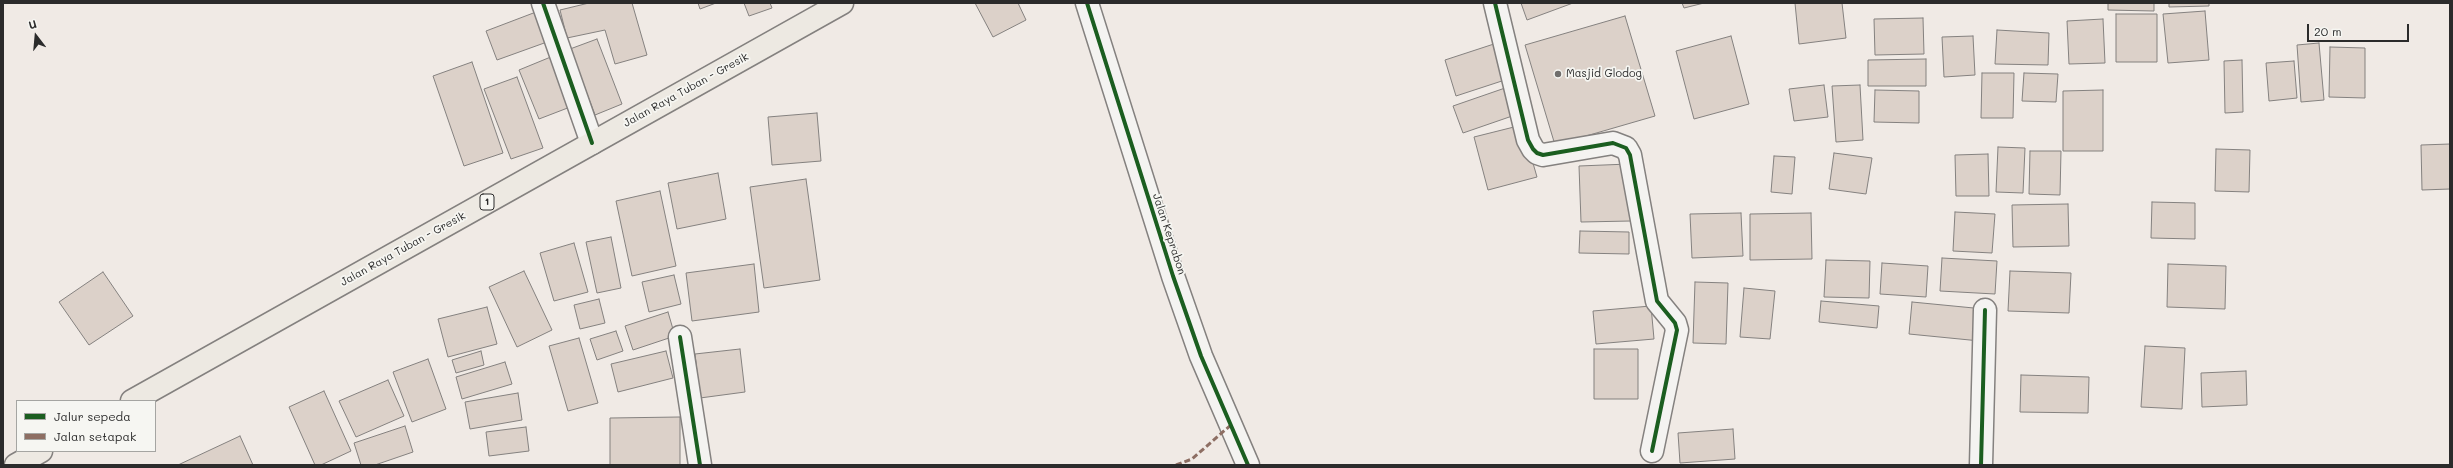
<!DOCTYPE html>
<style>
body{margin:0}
#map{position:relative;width:2453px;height:468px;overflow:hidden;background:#f0eae5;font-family:Mali,sans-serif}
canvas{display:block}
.frame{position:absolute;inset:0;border:4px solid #2b2b2b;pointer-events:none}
.legend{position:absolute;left:16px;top:400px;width:140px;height:52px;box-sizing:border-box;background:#f6f6f2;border:1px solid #a5a5a2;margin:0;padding:5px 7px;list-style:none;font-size:12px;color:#2b2b2b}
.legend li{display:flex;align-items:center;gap:8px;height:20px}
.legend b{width:20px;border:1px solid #a5a5a2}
.north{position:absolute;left:16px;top:16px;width:40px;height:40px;-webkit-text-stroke:3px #f6f6f2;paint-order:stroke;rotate:344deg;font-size:11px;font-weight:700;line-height:16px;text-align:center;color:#2b2b2b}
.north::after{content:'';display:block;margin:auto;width:14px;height:18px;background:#2b2b2b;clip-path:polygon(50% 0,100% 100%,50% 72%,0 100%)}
.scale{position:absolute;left:2307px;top:24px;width:102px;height:18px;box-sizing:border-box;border:2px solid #2b2b2b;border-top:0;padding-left:5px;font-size:12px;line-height:14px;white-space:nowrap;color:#2b2b2b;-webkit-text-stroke:3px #f6f6f2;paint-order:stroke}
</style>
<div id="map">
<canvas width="2453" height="468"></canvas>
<div class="frame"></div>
<ul class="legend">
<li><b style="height:5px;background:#1b5e20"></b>Jalur sepeda</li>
<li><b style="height:5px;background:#8d6e63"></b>Jalan setapak</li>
</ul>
<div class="north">U</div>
<div class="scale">20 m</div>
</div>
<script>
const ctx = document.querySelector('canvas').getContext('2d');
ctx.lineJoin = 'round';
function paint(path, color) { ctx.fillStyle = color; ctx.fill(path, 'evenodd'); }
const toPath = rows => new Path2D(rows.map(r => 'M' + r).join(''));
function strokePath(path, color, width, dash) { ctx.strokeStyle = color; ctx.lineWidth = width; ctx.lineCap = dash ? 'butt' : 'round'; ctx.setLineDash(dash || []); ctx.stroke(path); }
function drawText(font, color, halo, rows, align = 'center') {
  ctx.font = font + ' Mali,sans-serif'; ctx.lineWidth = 3.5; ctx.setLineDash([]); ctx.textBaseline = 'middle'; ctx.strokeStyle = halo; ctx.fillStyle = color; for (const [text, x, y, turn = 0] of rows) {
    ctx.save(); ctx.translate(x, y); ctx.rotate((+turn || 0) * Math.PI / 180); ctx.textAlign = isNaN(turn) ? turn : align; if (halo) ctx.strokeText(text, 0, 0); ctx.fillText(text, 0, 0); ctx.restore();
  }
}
const building = toPath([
 [589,3,632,3,647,55,615,64,605,30,567,38,560,10,589,3],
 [698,3,716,3,700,9,698,3],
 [744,3,770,3,772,8,749,16,744,3],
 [975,3,1018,3,1026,20,993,37,975,3],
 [1521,3,1573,3,1527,20,1521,3],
 [1682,3,1704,3,1684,8,1682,3],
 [1795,3,1842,3,1846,38,1799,44,1795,3],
 [2108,3,2154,3,2154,11,2108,10,2108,3],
 [2169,3,2209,3,2209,6,2169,7,2169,3],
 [2205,11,2209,60,2168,63,2163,14,2205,11],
 [536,12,547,42,497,60,486,31,536,12],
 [2116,14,2157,14,2157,62,2116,62,2116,14],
 [1625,16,1655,116,1555,145,1525,45,1625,16],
 [1923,18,1924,54,1875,55,1874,19,1923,18],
 [2103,19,2105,63,2069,64,2067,21,2103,19],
 [1997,30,2049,33,2048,65,1995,64,1997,30],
 [1731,36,1749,104,1694,119,1676,51,1731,36],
 [1973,36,1975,75,1944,77,1942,37,1973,36],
 [597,39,622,104,595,115,570,49,597,39],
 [1500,42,1511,78,1456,96,1445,60,1500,42],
 [2319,43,2324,100,2301,102,2297,45,2319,43],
 [2330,47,2365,48,2365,98,2329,97,2330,47],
 [558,54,578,104,539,119,519,70,558,54],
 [1926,59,1926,86,1868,86,1868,60,1926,59],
 [2242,60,2243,112,2225,113,2224,61,2242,60],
 [2294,61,2297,98,2269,101,2266,63,2294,61],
 [472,62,503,153,464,166,433,76,472,62],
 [1982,73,2014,73,2013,118,1981,118,1982,73],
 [2024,73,2058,74,2056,102,2022,101,2024,73],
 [517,77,543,148,511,159,484,89,517,77],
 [1824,85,1828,117,1794,121,1789,89,1824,85],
 [1860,85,1863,140,1836,142,1832,86,1860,85],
 [1508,87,1518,114,1463,133,1453,106,1508,87],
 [1875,90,1919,91,1919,123,1874,122,1875,90],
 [2103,90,2103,151,2063,151,2063,91,2103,90],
 [817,113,821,161,772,165,768,117,817,113],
 [1522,125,1537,177,1488,190,1474,137,1522,125],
 [2450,144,2450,189,2422,190,2421,145,2450,144],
 [1998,147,2025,148,2023,193,1996,192,1998,147],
 [2216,149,2250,150,2249,192,2215,191,2216,149],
 [2030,151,2061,151,2060,195,2029,194,2030,151],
 [1834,153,1872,158,1866,194,1829,189,1834,153],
 [1988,154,1989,196,1956,196,1955,155,1988,154],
 [1774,156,1795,157,1792,194,1771,192,1774,156],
 [1629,164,1631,221,1581,222,1579,166,1629,164],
 [718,173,726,219,677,229,668,183,718,173],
 [806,179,820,280,764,288,750,187,806,179],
 [660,191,676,266,632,276,616,201,660,191],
 [2152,202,2195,203,2195,239,2151,238,2152,202],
 [2068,204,2069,246,2013,247,2012,205,2068,204],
 [1955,212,1995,214,1992,253,1953,251,1955,212],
 [1741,213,1743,256,1692,258,1690,214,1741,213],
 [1811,213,1812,259,1750,260,1750,214,1811,213],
 [1580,231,1629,232,1629,254,1579,253,1580,231],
 [611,237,621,288,597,293,586,242,611,237],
 [574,243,588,292,554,301,540,253,574,243],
 [1942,258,1997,261,1995,294,1940,291,1942,258],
 [1826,260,1870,261,1869,298,1824,297,1826,260],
 [1882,263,1928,266,1926,297,1880,294,1882,263],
 [754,264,759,312,692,321,686,273,754,264],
 [2168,264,2226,266,2225,309,2167,307,2168,264],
 [524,271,552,330,517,347,489,287,524,271],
 [2010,271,2071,273,2069,313,2008,311,2010,271],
 [103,272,133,316,89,345,59,302,103,272],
 [674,275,681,304,649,312,642,282,674,275],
 [1695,282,1728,283,1726,344,1693,343,1695,282],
 [1744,288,1775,291,1770,339,1740,337,1744,288],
 [599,299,605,323,580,329,574,305,599,299],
 [1821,301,1879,306,1877,328,1819,322,1821,301],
 [1912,302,1984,309,1980,341,1909,334,1912,302],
 [1651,306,1654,339,1596,344,1593,311,1651,306],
 [487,307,497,344,448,357,438,319,487,307],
 [668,312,675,336,633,350,625,326,668,312],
 [616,331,623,351,597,360,590,339,616,331],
 [579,338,598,403,568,411,549,346,579,338],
 [2145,346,2185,348,2182,409,2141,407,2145,346],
 [740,349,745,392,700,398,695,354,740,349],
 [1594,349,1638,349,1638,399,1594,399,1594,349],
 [481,351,484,365,456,373,452,360,481,351],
 [666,351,673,378,618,392,611,364,666,351],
 [428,359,446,409,412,422,393,372,428,359],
 [505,362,512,384,462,399,456,377,505,362],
 [2246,371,2247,405,2202,407,2201,373,2246,371],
 [2021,375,2089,377,2088,413,2020,412,2021,375],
 [388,380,404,416,356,437,339,401,388,380],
 [324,391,351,451,321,465,315,465,289,407,324,391],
 [518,393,522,420,470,429,465,402,518,393],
 [680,417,680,465,610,465,610,418,680,417],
 [405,426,413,452,375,465,361,465,354,443,405,426],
 [526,427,529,451,489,456,486,432,526,427],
 [1733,429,1735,459,1680,463,1678,433,1733,429],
 [240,436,253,465,178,465,240,436]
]);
paint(building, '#dcd1c9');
strokePath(building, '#84817f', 1);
const minor = toPath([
 [543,3,592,143],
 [1087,3,1173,276,1201,356,1248,465],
 [1495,3,1528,140,1533,149,1537,153,1543,155,1613,143,1626,148,1630,155,1657,301,1675,323,1677,330,1652,451],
 [680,337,700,465],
 [1981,465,1985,310]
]);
const highway = toPath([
 [132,401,842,3],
 [16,465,41,451]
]);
strokePath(minor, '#84817f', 25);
strokePath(highway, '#84817f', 25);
strokePath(minor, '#f4f3f1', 22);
strokePath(highway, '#ede9e2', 22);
strokePath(toPath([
 [1176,465,1192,459,1232,424]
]), '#8d6e63', 3, [6, 3]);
strokePath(toPath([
 [543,3,592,143],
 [1087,3,1173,276,1201,356,1248,465],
 [1495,3,1528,140,1533,149,1537,153,1543,155,1613,143,1626,148,1630,155,1657,301,1675,323,1677,330,1652,451],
 [680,337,700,465],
 [1981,465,1985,310]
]), '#1b5e20', 4);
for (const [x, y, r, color] of [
 [1558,74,4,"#706e6c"]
]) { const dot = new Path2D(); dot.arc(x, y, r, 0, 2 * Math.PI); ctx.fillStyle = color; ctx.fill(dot); strokePath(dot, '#f6f6f2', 1.5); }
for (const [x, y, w] of [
 [487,202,14]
]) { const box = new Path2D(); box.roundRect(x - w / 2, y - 8, w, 16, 3); ctx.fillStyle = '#f6f6f2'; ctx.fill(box); strokePath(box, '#2b2b2b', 1); }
drawText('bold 10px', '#2b2b2b', null, [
 ["1",487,202]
]);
drawText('11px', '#2b2b2b', '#f6f6f2', [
 ["Masjid Glodog",1566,74]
], 'left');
drawText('11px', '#2b2b2b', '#f6f6f2', [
 ["Jalan Raya Tuban - Gresik",686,90,-29],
 ["Jalan Keprabon",1169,234,72],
 ["Jalan Raya Tuban - Gresik",403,249,-29]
]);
</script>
